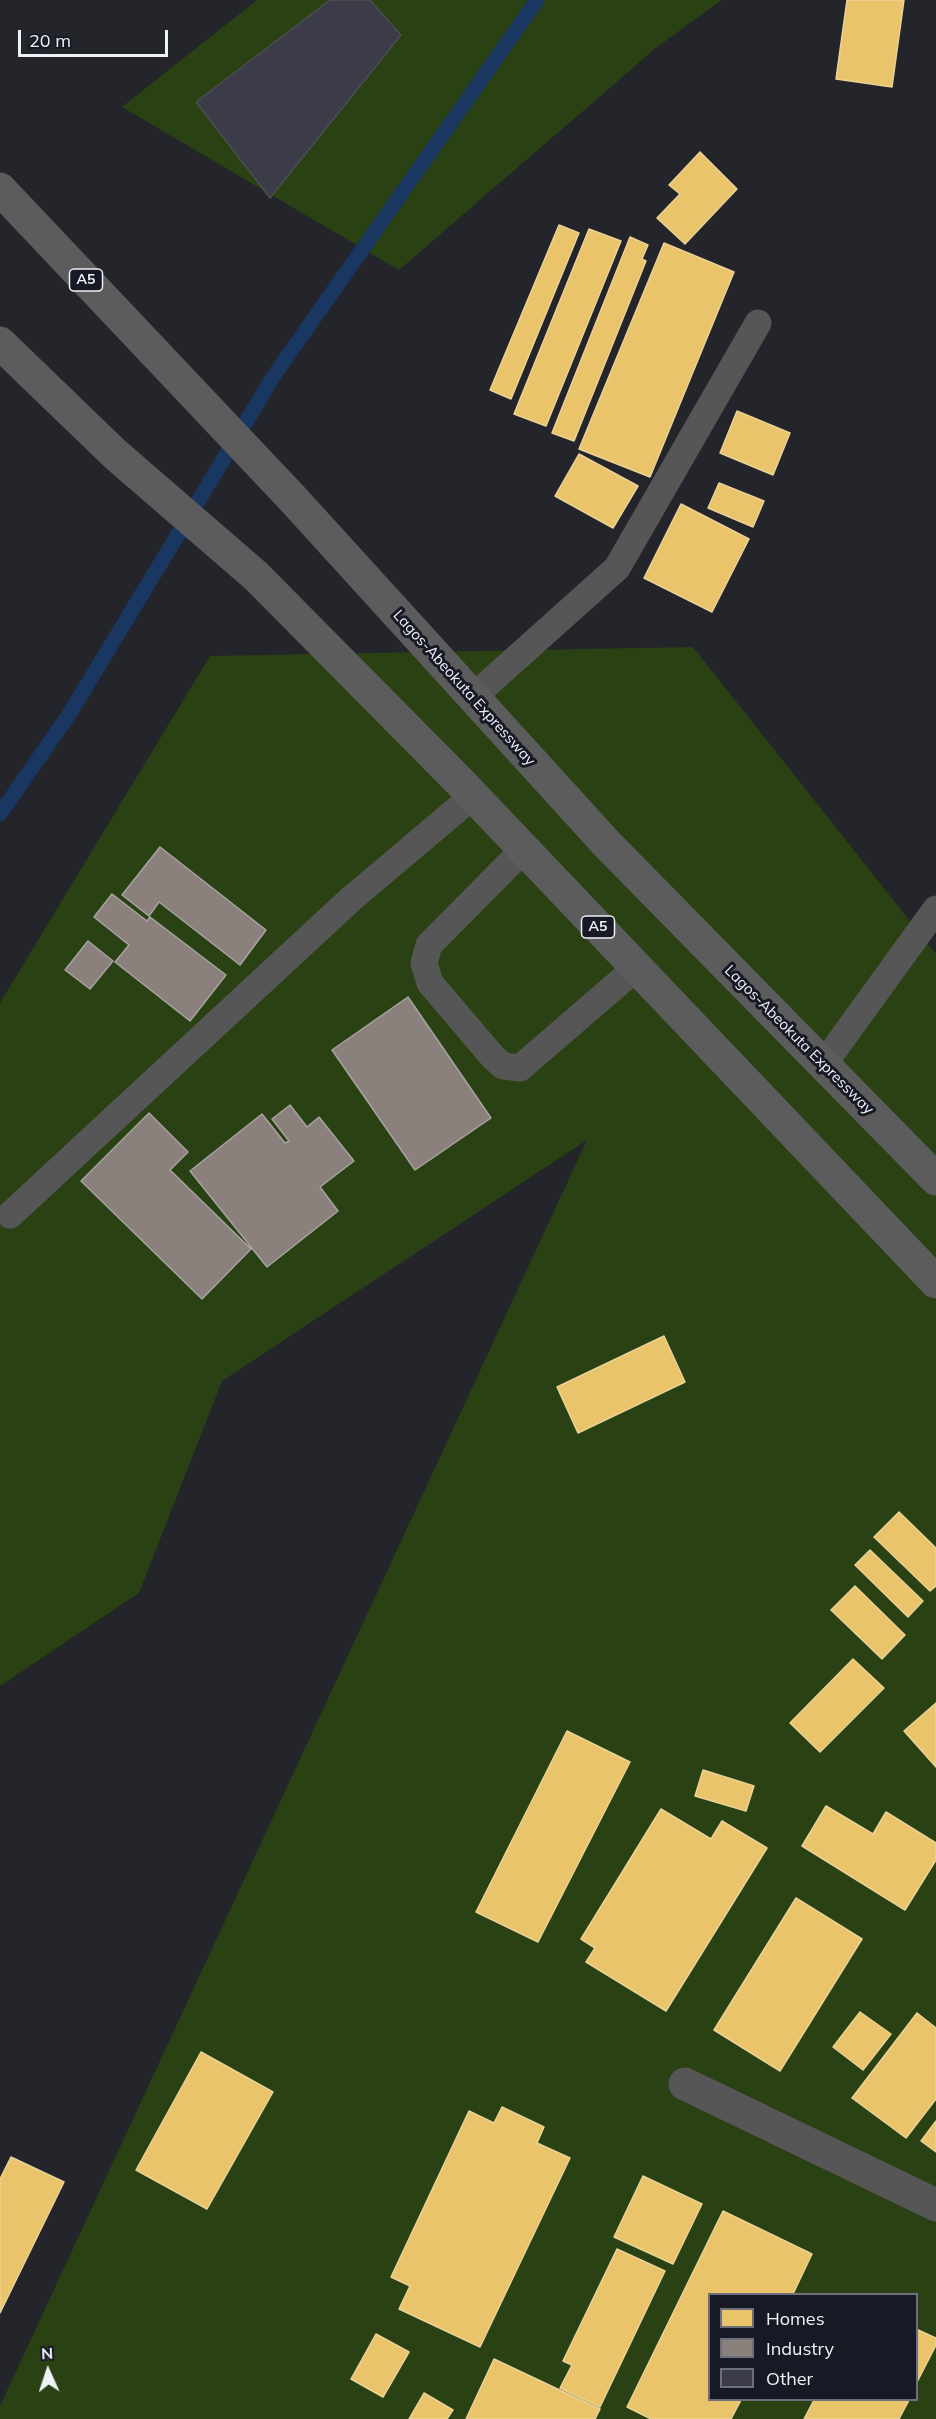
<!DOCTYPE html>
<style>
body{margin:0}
#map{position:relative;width:936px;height:2419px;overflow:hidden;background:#24252b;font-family:Mulish,sans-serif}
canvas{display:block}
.legend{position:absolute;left:708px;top:2293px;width:210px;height:108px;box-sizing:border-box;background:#171a25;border:2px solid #6d707a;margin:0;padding:8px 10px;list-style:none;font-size:18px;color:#eff1f9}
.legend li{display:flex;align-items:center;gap:12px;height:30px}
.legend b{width:30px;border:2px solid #6d707a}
.north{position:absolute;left:18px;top:2341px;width:60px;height:60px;-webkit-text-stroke:4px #171a25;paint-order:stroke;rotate:357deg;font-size:16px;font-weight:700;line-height:24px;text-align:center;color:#eff1f9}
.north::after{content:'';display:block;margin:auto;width:21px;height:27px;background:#eff1f9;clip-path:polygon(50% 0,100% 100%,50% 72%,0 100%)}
.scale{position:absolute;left:18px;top:30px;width:150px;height:27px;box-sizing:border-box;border:3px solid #eff1f9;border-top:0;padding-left:8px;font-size:18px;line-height:21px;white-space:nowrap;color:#eff1f9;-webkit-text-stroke:4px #171a25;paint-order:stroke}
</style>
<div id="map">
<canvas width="936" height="2419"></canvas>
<ul class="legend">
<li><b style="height:16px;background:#e9c46a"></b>Homes</li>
<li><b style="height:16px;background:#8a817c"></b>Industry</li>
<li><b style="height:16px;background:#3b3c47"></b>Other</li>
</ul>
<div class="north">N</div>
<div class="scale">20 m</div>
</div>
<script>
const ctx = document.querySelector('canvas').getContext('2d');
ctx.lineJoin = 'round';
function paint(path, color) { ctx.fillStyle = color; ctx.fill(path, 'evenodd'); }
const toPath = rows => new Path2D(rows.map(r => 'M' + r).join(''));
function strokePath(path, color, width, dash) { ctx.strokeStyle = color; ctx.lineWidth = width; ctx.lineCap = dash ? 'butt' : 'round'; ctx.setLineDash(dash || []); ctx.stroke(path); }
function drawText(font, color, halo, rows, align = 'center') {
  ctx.font = font + ' Mulish,sans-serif'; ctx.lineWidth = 6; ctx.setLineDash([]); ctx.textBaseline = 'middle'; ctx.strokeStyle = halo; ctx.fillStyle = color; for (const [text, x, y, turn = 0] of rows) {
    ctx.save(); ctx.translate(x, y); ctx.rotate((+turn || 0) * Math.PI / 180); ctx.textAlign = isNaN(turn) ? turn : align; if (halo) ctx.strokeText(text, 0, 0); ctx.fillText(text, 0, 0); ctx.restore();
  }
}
paint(toPath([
 [257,0,722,0,657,47,399,270,122,107],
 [693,647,936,954,936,2419,0,2419,0,2406,587,1140,222,1381,139,1593,0,1686,0,1003,210,656],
 [710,2294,916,2294,916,2400,710,2400]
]), '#294113');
const homes = toPath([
 [847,0,904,0,892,87,836,79,847,0],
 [700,152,737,189,685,244,657,218,680,194,669,185,700,152],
 [559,225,579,233,511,399,490,390,559,225],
 [589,229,621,241,546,426,514,414,589,229],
 [630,237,648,245,642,259,646,261,574,441,552,433,630,237],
 [664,243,734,272,650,477,579,449,664,243],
 [737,411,790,433,773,475,720,453,737,411],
 [579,454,638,486,613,528,555,496,579,454],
 [719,483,764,501,753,527,708,508,719,483],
 [681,504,749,539,712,612,644,578,681,504],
 [664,1336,685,1382,578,1433,557,1387,664,1336],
 [899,1512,936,1548,936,1586,930,1591,874,1537,899,1512],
 [870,1550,923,1601,908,1617,855,1565,870,1550],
 [855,1586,905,1635,882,1659,831,1610,855,1586],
 [853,1659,884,1688,820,1752,790,1723,853,1659],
 [936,1703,936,1767,904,1731,936,1703],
 [567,1731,630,1762,538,1942,476,1912,567,1731],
 [703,1770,754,1786,746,1811,695,1796,703,1770],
 [826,1806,873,1834,886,1812,936,1843,936,1860,905,1910,802,1846,826,1806],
 [661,1809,711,1839,722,1821,767,1848,666,2011,586,1962,595,1948,581,1939,661,1809],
 [796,1898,862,1939,780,2071,714,2030,796,1898],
 [860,2012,891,2034,863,2070,833,2047,860,2012],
 [917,2013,936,2028,936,2099,906,2138,852,2098,917,2013],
 [201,2052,273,2092,207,2209,136,2170,201,2052],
 [502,2107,544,2127,537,2143,570,2158,480,2347,399,2309,410,2286,391,2277,469,2111,494,2123,502,2107],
 [936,2121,936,2152,921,2141,936,2121],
 [11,2157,64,2182,0,2313,0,2179,11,2157],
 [643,2176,702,2204,673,2264,614,2237,643,2176],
 [723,2211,812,2254,793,2294,710,2294,710,2400,741,2400,731,2419,651,2419,627,2407,723,2211],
 [617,2249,665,2271,600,2407,560,2388,572,2365,563,2361,617,2249],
 [916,2329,936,2338,936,2345,916,2384,916,2329],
 [376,2334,409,2352,383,2397,351,2379,376,2334],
 [494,2359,600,2409,595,2419,466,2419,494,2359],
 [424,2393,453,2410,447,2419,409,2419,424,2393],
 [814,2400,909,2400,899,2419,804,2419,814,2400]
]);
paint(homes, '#e9c46a');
strokePath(homes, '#ebd295', 1.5);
const industry = toPath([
 [160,847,266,930,240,965,159,902,149,916,122,895,160,847],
 [112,894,147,921,150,917,226,975,190,1021,115,962,129,945,94,917,112,894],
 [88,941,113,961,90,989,65,970,88,941],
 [408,997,491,1118,415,1170,332,1050,408,997],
 [290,1105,307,1127,319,1117,354,1161,320,1187,338,1211,267,1267,190,1171,262,1114,285,1143,289,1141,272,1119,290,1105],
 [149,1113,188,1152,170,1170,251,1249,202,1299,81,1181,149,1113]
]);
paint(industry, '#8a817c');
strokePath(industry, '#a8a3a2', 1.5);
strokePath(toPath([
 [0,814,70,713,275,374,537,0]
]), '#1a3761', 15);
const building = toPath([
 [330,0,370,0,401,35,270,198,196,102,330,0]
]);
paint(building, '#3b3c47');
strokePath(building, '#4c4d52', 1.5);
strokePath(toPath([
 [473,697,617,568,758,323],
 [524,849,429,945,424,963,430,983,493,1057,503,1066,520,1068,636,968],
 [823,1065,936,909],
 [10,1215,351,899,473,796]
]), '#575656', 27);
strokePath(toPath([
 [685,2084,936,2205]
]), '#575656', 33);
strokePath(toPath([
 [0,189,293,499,606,843,936,1179],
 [0,343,115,454,256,576,460,782,936,1282]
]), '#5d5c5d', 33);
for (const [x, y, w] of [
 [86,280,33],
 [598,927,33]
]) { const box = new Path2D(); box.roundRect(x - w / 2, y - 11, w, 22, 4.5); ctx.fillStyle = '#171a25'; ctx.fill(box); strokePath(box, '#eff1f9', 1.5); }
drawText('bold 14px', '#eff1f9', null, [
 ["A5",86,280],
 ["A5",598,927]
]);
drawText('15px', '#eff1f9', '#171a25', [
 ["Lagos-Abeokuta Expressway",464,688,48],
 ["Lagos-Abeokuta Expressway",799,1040,45]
]);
</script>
